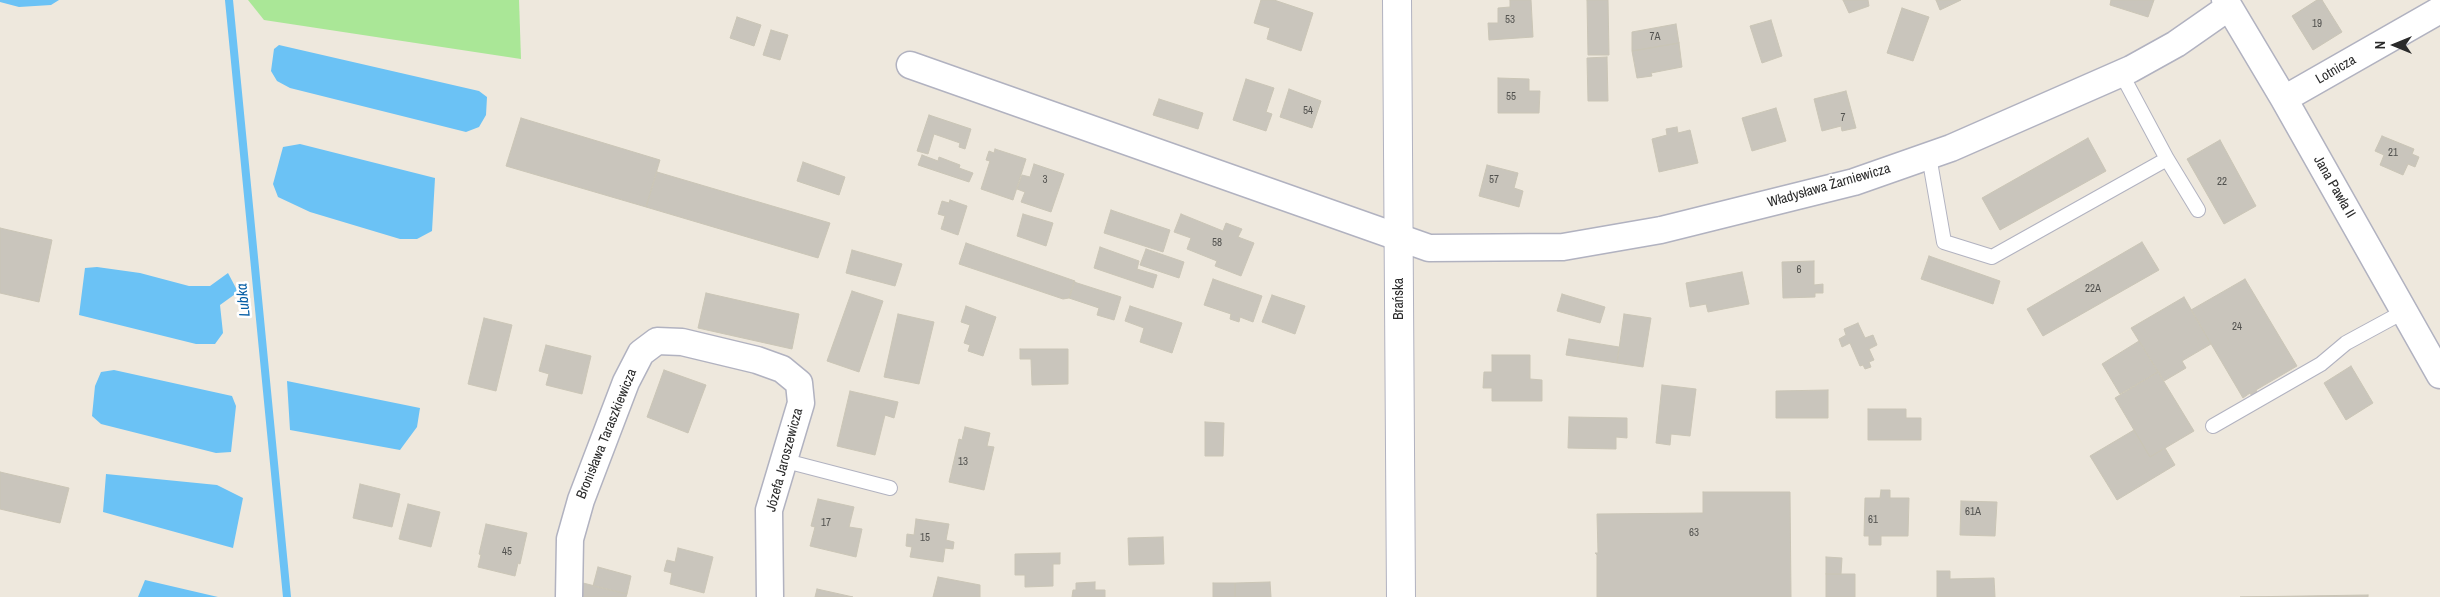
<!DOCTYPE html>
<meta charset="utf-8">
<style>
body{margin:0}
#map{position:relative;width:2440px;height:597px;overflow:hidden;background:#eee8dd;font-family:"Archivo Narrow",sans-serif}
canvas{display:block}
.north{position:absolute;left:2370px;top:20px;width:50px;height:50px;-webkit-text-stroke:4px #fff;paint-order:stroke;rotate:270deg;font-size:14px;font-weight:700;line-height:20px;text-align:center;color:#2b2b2b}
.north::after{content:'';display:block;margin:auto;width:18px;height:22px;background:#2b2b2b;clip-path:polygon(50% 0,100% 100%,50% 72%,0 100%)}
</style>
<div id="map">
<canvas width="2440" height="597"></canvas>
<div class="north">N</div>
</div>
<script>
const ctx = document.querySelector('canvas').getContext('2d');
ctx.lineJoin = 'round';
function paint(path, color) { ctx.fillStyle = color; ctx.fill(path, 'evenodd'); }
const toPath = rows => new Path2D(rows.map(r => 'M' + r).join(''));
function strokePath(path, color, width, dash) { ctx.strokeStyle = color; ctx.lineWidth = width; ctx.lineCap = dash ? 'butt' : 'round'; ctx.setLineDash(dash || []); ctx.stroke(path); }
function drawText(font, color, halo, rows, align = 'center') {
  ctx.font = font + ' "Archivo Narrow",sans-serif'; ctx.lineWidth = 5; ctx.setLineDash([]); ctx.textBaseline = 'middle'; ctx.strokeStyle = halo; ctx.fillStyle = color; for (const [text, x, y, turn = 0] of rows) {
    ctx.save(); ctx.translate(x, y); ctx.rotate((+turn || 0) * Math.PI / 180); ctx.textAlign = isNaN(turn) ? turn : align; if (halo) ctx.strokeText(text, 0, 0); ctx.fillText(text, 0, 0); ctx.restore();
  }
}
paint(toPath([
 [248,0,519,0,521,59,264,20]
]), '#aae797');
paint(toPath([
 [0,0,59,0,51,5,19,7,0,2],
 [279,45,479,91,487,97,486,115,479,127,466,132,290,88,277,81,271,71,274,49],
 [300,144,435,178,432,231,417,239,400,239,310,212,278,197,273,184,283,147],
 [97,267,140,273,189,286,210,286,228,273,238,292,220,305,223,333,215,344,196,344,79,315,85,268],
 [114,370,232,396,236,406,231,452,216,453,101,424,92,416,95,386,101,372],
 [287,381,420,408,417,427,400,450,290,430],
 [106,474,217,485,243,498,233,548,103,512],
 [145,580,218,597,138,597]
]), '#6bc2f5');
strokePath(toPath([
 [229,0,287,597]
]), '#6bc2f5', 8);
const building = toPath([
 [1261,0,1274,0,1313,13,1301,51,1267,39,1270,28,1254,23,1261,0],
 [1510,0,1531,0,1533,37,1489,40,1488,23,1498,23,1498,8,1510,7,1510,0],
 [1587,0,1608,0,1609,55,1588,55,1587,0],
 [1843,0,1868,0,1869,6,1849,13,1843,0],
 [1936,0,1961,0,1940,10,1936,0],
 [2111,0,2154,0,2148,17,2110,5,2111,0],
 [2317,0,2322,0,2342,32,2313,50,2292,16,2317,0],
 [1902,8,1929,17,1913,61,1887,53,1902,8],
 [737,17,761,25,754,46,730,38,737,17],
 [1771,20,1782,56,1762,63,1750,26,1771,20],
 [1676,24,1679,43,1632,51,1632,32,1676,24],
 [771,30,788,35,780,60,763,55,771,30],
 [1679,43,1682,67,1651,73,1652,76,1637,78,1632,51,1679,43],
 [1607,57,1608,101,1588,101,1587,58,1607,57],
 [1498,78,1529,79,1529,91,1540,91,1539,113,1498,113,1498,78],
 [1246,79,1274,88,1266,112,1272,114,1266,131,1233,120,1246,79],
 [1289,89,1321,101,1312,128,1280,117,1289,89],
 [1846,91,1856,128,1842,131,1841,126,1822,131,1814,99,1846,91],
 [1159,99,1203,113,1198,129,1153,115,1159,99],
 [1776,108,1786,141,1752,151,1742,118,1776,108],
 [929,115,971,129,965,149,959,147,960,143,934,134,928,154,917,151,929,115],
 [521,118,660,160,646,207,506,166,521,118],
 [1677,127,1678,133,1690,130,1698,163,1659,172,1652,139,1667,135,1666,129,1677,127],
 [2382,136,2414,149,2412,154,2419,157,2415,167,2408,164,2403,175,2380,165,2384,155,2375,151,2382,136],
 [2088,138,2106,171,2000,230,1982,198,2088,138],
 [2220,140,2256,206,2224,224,2187,159,2220,140],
 [995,149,1026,159,1013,200,981,189,990,161,986,160,989,151,994,153,995,149],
 [922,155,938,161,939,157,960,165,959,168,973,173,969,182,918,165,922,155],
 [803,162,845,177,839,195,797,181,803,162],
 [1034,164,1064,174,1051,212,1021,202,1025,192,1017,189,1022,175,1030,177,1034,164],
 [1487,165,1518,173,1514,188,1523,191,1519,207,1479,196,1487,165],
 [657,172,830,223,818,258,646,207,657,172],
 [950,200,967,206,958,235,941,229,945,216,938,214,942,201,949,203,950,200],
 [1111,210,1170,230,1163,252,1104,233,1111,210],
 [1023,214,1053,223,1046,246,1017,236,1023,214],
 [1181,214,1223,231,1226,223,1242,229,1238,237,1254,243,1241,276,1215,266,1217,261,1187,249,1191,238,1174,232,1181,214],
 [0,228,52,240,39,302,0,293,0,228],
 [2142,242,2159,270,2043,336,2027,309,2142,242],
 [966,243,1075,281,1069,298,1063,299,959,264,966,243],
 [1100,247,1139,261,1137,269,1157,275,1153,288,1094,268,1100,247],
 [1146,249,1184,262,1179,278,1140,265,1146,249],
 [852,250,902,264,895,286,846,273,852,250],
 [1929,256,2000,281,1993,304,1921,279,1929,256],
 [1814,261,1814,285,1823,284,1823,293,1815,293,1815,297,1783,298,1782,262,1814,261],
 [1742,272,1749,304,1708,312,1706,304,1690,307,1686,283,1742,272],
 [1213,279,1262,296,1253,322,1240,317,1239,322,1230,319,1231,314,1204,305,1213,279],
 [2245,279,2297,366,2256,390,2259,395,2253,398,2250,393,2243,398,2191,310,2245,279],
 [1074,282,1121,297,1114,320,1097,315,1099,308,1069,298,1074,282],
 [852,291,883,301,859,372,827,361,852,291],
 [706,293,799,314,792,349,698,328,706,293],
 [1562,294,1605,307,1600,323,1557,311,1562,294],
 [1272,295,1305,306,1295,334,1262,322,1272,295],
 [2184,297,2211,344,2182,361,2186,368,2164,381,2131,328,2184,297],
 [966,306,996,317,983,356,968,351,970,345,964,343,970,325,961,322,966,306],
 [1130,306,1182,323,1172,353,1140,342,1144,328,1125,321,1130,306],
 [898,314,934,322,919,384,884,377,898,314],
 [1624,314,1651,318,1643,367,1617,363,1624,314],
 [484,318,512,325,496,391,468,384,484,318],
 [1858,323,1865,338,1873,335,1877,345,1869,349,1874,360,1869,362,1871,367,1865,369,1863,365,1860,366,1850,343,1842,347,1839,339,1846,335,1844,329,1858,323],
 [1569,339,1619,347,1617,363,1566,355,1569,339],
 [2139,341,2158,372,2120,394,2102,364,2139,341],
 [546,345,591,356,582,394,546,385,549,374,539,371,546,345],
 [1020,349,1068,349,1068,384,1032,385,1031,359,1020,359,1020,349],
 [1492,355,1530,355,1530,379,1542,380,1542,401,1492,401,1492,388,1483,388,1484,372,1492,372,1492,355],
 [2351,366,2373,403,2346,420,2324,383,2351,366],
 [664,370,706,385,688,433,647,417,664,370],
 [2158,372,2194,431,2150,457,2115,398,2158,372],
 [1662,385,1696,389,1690,436,1671,434,1670,445,1656,443,1662,385],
 [1828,390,1828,418,1776,418,1776,391,1828,390],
 [850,391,898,402,894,418,885,415,875,455,837,446,850,391],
 [1868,409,1906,409,1906,418,1921,418,1921,440,1868,440,1868,409],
 [1569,417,1627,418,1627,438,1616,437,1616,449,1568,448,1569,417],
 [1205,422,1224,423,1223,456,1205,456,1205,422],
 [965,427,990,433,987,446,994,447,984,490,949,482,959,439,962,440,965,427],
 [2134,430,2150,457,2165,448,2175,465,2117,500,2090,456,2134,430],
 [0,472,69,488,60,523,0,509,0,472],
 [360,484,400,494,392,527,353,518,360,484],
 [1881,490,1890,490,1890,498,1909,498,1908,536,1881,536,1881,545,1869,545,1869,536,1864,536,1865,498,1880,498,1881,490],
 [1703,492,1790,492,1791,597,1597,597,1597,555,1595,553,1598,553,1597,514,1703,513,1703,492],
 [818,499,854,507,849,527,862,529,856,557,810,546,815,527,811,526,818,499],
 [1961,501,1997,502,1995,536,1960,535,1961,501],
 [408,504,440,512,431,547,399,539,408,504],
 [916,519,949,524,946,540,954,542,953,549,945,548,943,562,910,557,912,547,906,546,907,534,914,535,916,519],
 [486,524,527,533,520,564,518,563,515,576,478,567,481,555,479,554,486,524],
 [1163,537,1164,564,1129,565,1128,538,1163,537],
 [678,548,713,557,704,593,670,584,672,573,664,571,667,560,675,562,678,548],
 [1060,553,1060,564,1053,564,1053,586,1025,587,1025,575,1015,575,1015,554,1060,553],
 [1826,557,1842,558,1841,574,1826,574,1826,557],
 [598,567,631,576,627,594,593,586,598,567],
 [1937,571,1950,571,1950,579,1994,578,1995,597,1937,597,1937,571],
 [1826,574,1855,574,1855,597,1826,597,1826,574],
 [938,577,980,585,980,597,933,597,938,577],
 [579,582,627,594,626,597,579,597,579,582],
 [1095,582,1095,590,1105,590,1105,597,1072,597,1073,590,1076,590,1076,583,1095,582],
 [1270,582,1271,597,1235,597,1235,583,1270,582],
 [1213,583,1235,583,1235,597,1213,597,1213,583],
 [817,589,853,597,815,597,817,589],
 [2368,595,2368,597,2240,597,2368,595]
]);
paint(building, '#c9c5bc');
strokePath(building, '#cac5b6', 1);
const lane = toPath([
 [2121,73,2167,159,2198,210],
 [1929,156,1944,242,1992,257,2167,159],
 [2213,426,2321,364,2346,343,2405,311],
 [782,460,890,488]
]);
const street = toPath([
 [2225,0,2284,99,2440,375],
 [910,65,1429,248,1563,247,1661,230,1854,182,1951,148,2131,69,2176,44,2229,7],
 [2284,99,2440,10],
 [569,597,570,539,581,500,626,382,641,353,657,341,682,342,757,360,782,369,799,383,801,403,769,510,770,597]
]);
const secondary = toPath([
 [1397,0,1401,597]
]);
strokePath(lane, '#b1b2c0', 16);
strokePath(street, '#b1b2c0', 29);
strokePath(secondary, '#b1b2c0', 30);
strokePath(lane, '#fff', 14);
strokePath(street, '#fff', 26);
strokePath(secondary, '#fff', 28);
drawText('11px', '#52524f', null, [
 ["53",1510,20],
 ["19",2317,24],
 ["7A",1655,37],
 ["55",1511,97],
 ["54",1308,111],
 ["7",1843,118],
 ["21",2393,153],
 ["3",1045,180],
 ["57",1494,180],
 ["22",2222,182],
 ["58",1217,243],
 ["6",1799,270],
 ["22A",2093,289],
 ["24",2237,327],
 ["13",963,462],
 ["61A",1973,512],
 ["61",1873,520],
 ["17",826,523],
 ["63",1694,533],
 ["15",925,538],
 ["45",507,552]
]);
drawText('14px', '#2b2b2b', '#fff', [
 ["Lotnicza",2336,70,-30],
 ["Władysława Żarniewicza",1829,186,-16],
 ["Jana Pawła II",2334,187,60],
 ["Brańska",1399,299,-90],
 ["Bronisława Taraszkiewicza",607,434,-68],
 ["Józefa Jaroszewicza",785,460,-75]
]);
drawText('italic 15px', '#065ea5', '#fff', [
 ["Lubka",244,300,-96]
]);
</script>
